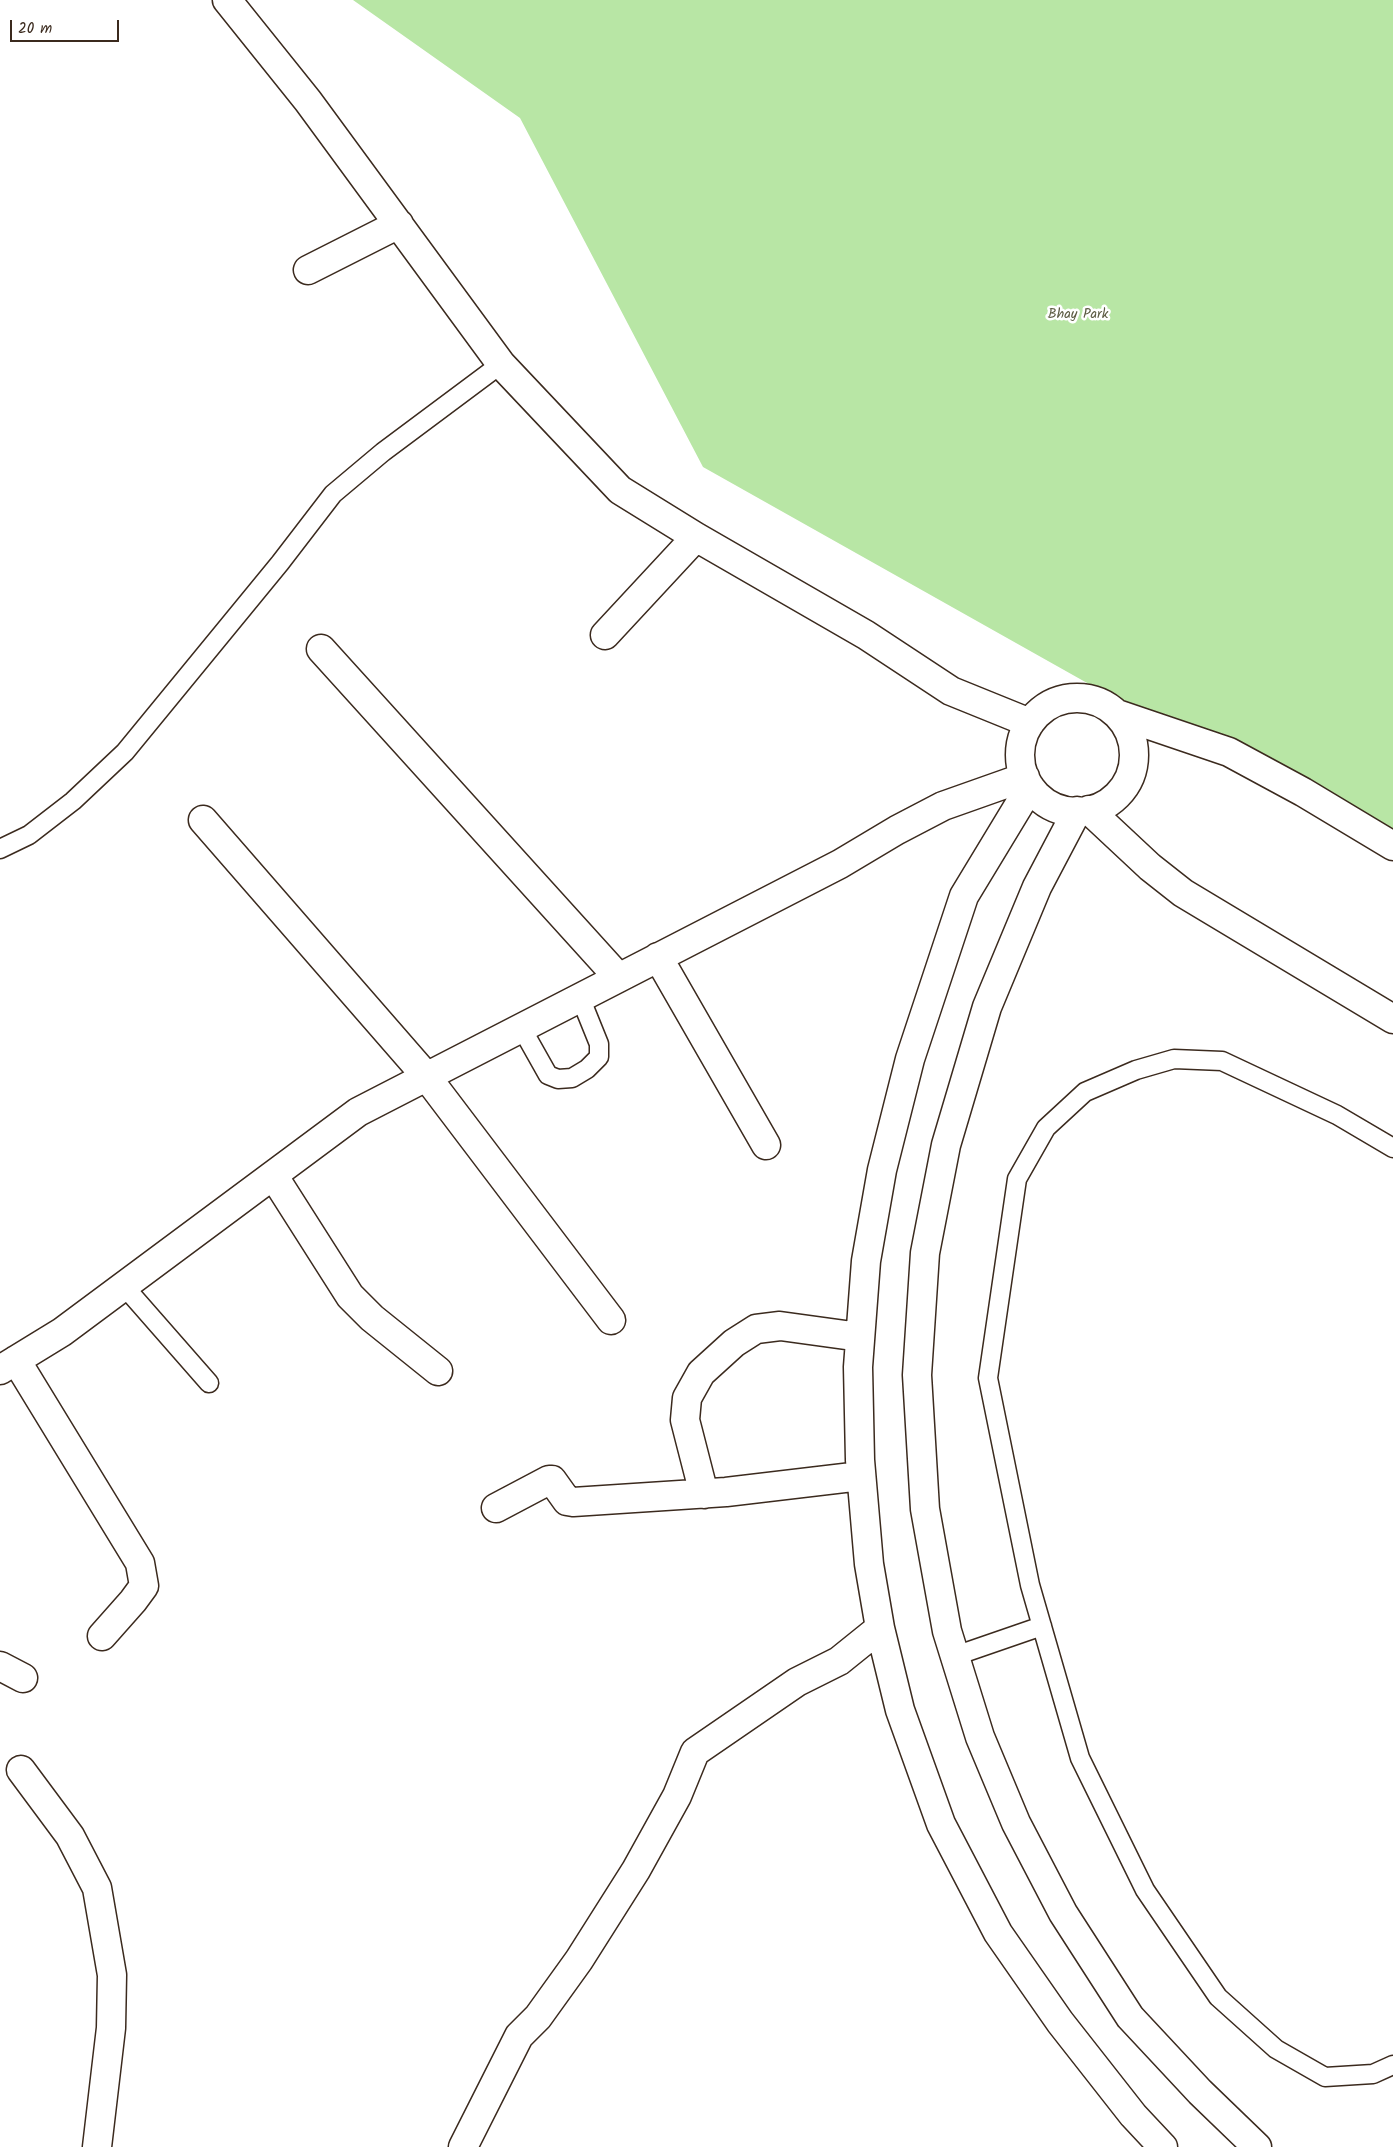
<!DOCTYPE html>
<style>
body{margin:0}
#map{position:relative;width:1393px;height:2147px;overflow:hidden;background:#fff;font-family:Kalam,sans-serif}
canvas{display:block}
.scale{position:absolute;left:10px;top:20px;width:109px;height:22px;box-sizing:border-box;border:2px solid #3b2a1e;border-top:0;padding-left:6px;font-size:15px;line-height:18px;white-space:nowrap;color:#3b2a1e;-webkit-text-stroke:4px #fff;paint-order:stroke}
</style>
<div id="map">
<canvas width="1393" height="2147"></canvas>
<div class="scale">20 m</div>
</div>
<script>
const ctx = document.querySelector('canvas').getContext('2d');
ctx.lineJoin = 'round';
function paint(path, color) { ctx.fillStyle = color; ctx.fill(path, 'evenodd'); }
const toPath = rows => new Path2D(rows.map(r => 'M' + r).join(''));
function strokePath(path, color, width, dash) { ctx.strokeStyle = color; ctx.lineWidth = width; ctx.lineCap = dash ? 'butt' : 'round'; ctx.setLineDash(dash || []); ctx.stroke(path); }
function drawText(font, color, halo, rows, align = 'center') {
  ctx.font = font + ' Kalam,sans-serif'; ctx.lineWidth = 5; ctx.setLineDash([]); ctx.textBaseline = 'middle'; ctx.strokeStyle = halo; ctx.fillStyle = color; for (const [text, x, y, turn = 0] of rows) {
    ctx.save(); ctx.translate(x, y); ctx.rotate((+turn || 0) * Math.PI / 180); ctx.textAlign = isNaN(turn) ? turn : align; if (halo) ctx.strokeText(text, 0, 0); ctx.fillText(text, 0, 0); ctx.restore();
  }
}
paint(toPath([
 [353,0,1393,0,1393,855,703,467,520,118]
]), '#b8e6a5');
const lane = toPath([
 [0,849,29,835,73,801,125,752,280,563,333,494,383,452,501,364],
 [521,1027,548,1075,558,1079,572,1078,587,1069,599,1057,599,1044,580,997],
 [1393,1148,1337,1115,1222,1061,1174,1059,1136,1070,1085,1092,1046,1128,1017,1179,988,1378,1030,1585,1080,1758,1145,1890,1218,1997,1276,2049,1325,2077,1373,2074,1393,2065],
 [124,1286,209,1383],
 [955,1656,1042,1626]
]);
const street = toPath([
 [227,0,308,101,501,364,620,490,696,537,866,635,951,691,1030,723],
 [308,270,399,224],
 [605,635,696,537],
 [321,649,618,977],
 '1020 755a57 57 0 1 1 114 0a57 57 0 1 1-114 0Z',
 [1117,714,1229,752,1303,792,1393,846],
 [1030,787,964,896,910,1059,882,1170,866,1261,858,1367,860,1460,869,1564,880,1628,900,1710,941,1824,998,1933,1060,2022,1133,2115,1163,2147],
 [1089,810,1150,867,1183,893,1393,1019],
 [1077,811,1037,887,987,1007,946,1145,925,1253,917,1375,925,1509,947,1631,980,1737,1016,1823,1063,1913,1130,2017,1200,2092,1257,2147],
 [203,820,426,1076,611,1320],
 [658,957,766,1145],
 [273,1175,350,1296,372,1318,438,1371],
 [16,1360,140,1563,144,1586,133,1601,102,1636],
 [0,1370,62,1332,358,1112,840,864,897,830,943,806,1025,777],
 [704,1494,685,1420,687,1398,701,1373,734,1343,756,1329,780,1326,860,1337],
 [496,1508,549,1480,552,1480,567,1501,573,1502,726,1492,861,1476],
 [0,1666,23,1678],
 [21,1770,70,1836,97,1888,112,1975,111,2028,97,2147],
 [463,2147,519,2036,538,2017,579,1960,636,1870,677,1796,695,1752,797,1682,839,1661,880,1628]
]);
strokePath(lane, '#3b2a1e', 21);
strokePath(street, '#3b2a1e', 31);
strokePath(lane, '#fff', 18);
strokePath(street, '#fff', 28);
drawText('14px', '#5a5940', '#fff', [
 ["Bhay Park",1078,316]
]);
</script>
